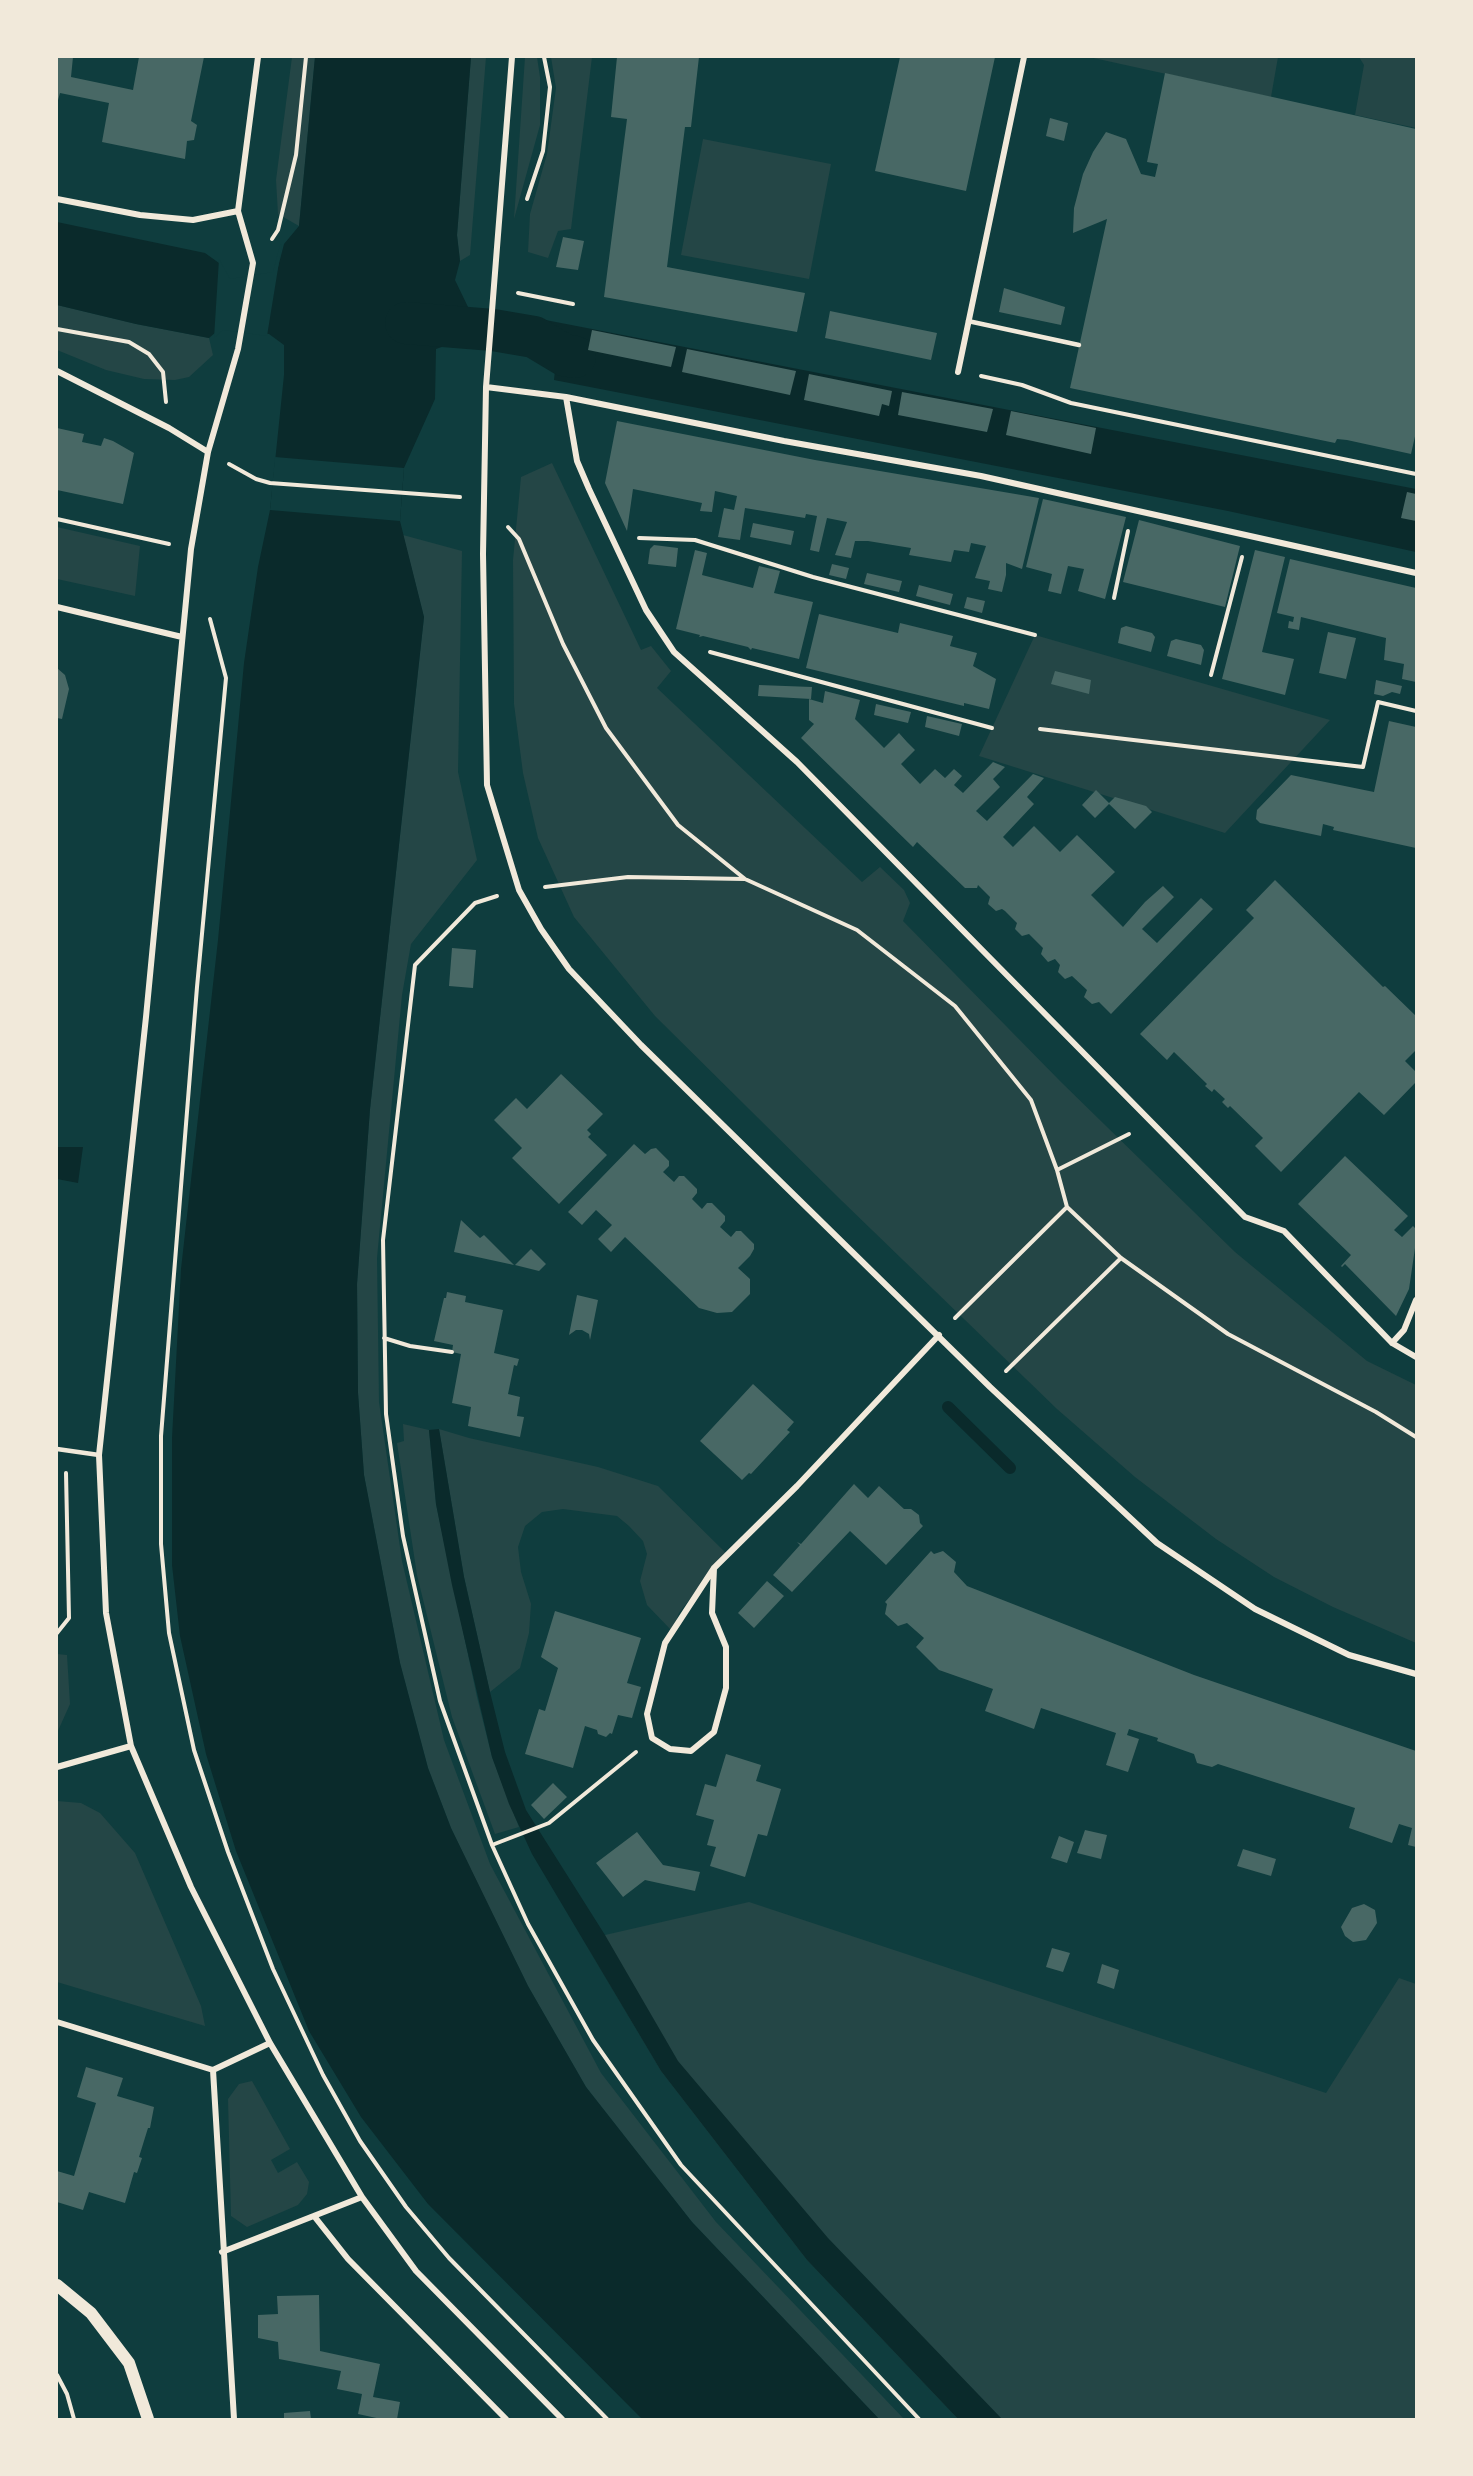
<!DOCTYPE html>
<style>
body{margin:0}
#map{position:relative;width:1473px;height:2476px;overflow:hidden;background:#0f3d3e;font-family:"Nunito Sans",sans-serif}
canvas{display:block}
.frame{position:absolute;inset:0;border:58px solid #f1e9da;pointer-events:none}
</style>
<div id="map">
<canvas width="1473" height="2476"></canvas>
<div class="frame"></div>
</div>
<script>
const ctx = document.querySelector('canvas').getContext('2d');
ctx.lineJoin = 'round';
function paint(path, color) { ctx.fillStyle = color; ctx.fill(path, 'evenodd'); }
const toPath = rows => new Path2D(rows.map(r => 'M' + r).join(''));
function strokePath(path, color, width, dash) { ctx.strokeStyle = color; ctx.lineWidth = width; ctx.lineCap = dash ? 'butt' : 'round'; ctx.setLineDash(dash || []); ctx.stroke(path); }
paint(toPath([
 [292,57,315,57,299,226,278,214,276,180],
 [471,57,486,57,470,255,460,261,457,235],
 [525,57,537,57,540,77,540,125,514,219],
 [551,57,592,57,571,229,558,231,548,258,528,252,530,214,547,154,556,88],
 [1089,57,1278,57,1271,97],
 [1359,57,1416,57,1416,128,1355,115,1364,65],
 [703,139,831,164,809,279,681,255],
 [57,305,136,324,209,338,213,355,189,377,175,380,144,379,106,370,57,350],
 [552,463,641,650,651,646,671,671,657,688,862,882,880,867,904,890,910,903,903,921,1060,1081,1235,1252,1367,1361,1416,1385,1416,1643,1333,1607,1274,1577,1216,1539,1135,1477,1057,1409,842,1201,655,1016,574,917,538,838,523,773,514,704,513,560,521,477],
 [57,527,140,546,135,596,57,579],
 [403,535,462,551,458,772,477,860,411,944,402,995,377,1258,379,1402,402,1561,444,1740,490,1864,601,2073,716,2222,904,2419,879,2419,692,2222,586,2087,528,1986,483,1895,451,1828,428,1768,400,1663,364,1475,358,1393,357,1284,370,1109,424,617],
 [1035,635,1330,720,1225,833,979,756],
 [403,1424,429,1430,436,1504,477,1697,492,1757,519,1827,495,1834,452,1717,417,1575,397,1443,404,1441],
 [439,1429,469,1438,598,1467,658,1486,728,1555,703,1582,679,1613,672,1631,647,1605,640,1581,647,1554,643,1541,629,1526,617,1516,563,1509,542,1512,525,1526,518,1547,521,1572,531,1604,529,1633,520,1668,490,1692,464,1577],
 [57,1654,67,1655,70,1704,57,1733],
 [57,1801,81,1803,100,1813,135,1853,201,2006,205,2026,57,1982],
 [749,1902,1326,2093,1399,1978,1416,1984,1416,2419,958,2419,807,2260,661,2071,587,1946,605,1935],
 [252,2081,290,2149,271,2160,278,2173,297,2162,309,2182,307,2194,298,2205,247,2227,231,2216,228,2099,239,2084]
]), '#244646');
paint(toPath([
 [315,57,471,57,457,235,460,261,455,280,468,307,462,340,436,349,435,399,404,468,400,521,424,617,370,1109,357,1284,358,1393,364,1475,400,1663,428,1768,451,1828,528,1986,586,2087,692,2222,879,2419,642,2419,428,2204,361,2117,309,2031,236,1851,206,1754,180,1636,172,1565,172,1438,181,1269,218,940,244,663,258,567,270,510,284,375,284,345,269,334,222,327,209,338,136,324,57,305,57,222,205,253,219,263,228,282,276,275,284,244,299,226],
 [525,316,1416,489,1416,552,1228,511,554,380,556,360,520,349],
 [57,1147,83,1147,78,1183,57,1179],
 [439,1429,464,1577,490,1692,505,1752,526,1810,605,1935,678,2061,828,2238,1002,2419,958,2419,807,2260,661,2071,532,1854,509,1804,492,1757,452,1585,436,1504,429,1430]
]), '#0a2a2b');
paint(toPath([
 [282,244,267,336,223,330,214,338,219,259,230,279,273,272,280,245],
 [275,457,404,468,400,521,270,510]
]), '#0f3d3e');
strokePath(toPath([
 [948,1407,1010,1468]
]), '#0a2a2b', 12);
strokePath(toPath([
 [406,323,493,330,534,337,564,355,575,357]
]), '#0a2a2b', 42);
paint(toPath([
 [57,57,73,57,71,77,133,90,139,57,204,57,191,121,197,125,194,140,187,141,185,159,102,142,109,103,60,93,57,104],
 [617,57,699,57,691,127,685,127,667,267,805,293,797,332,604,297,627,119,611,117],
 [900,57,995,57,966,191,875,171],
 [1165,73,1416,129,1416,432,1411,454,1347,440,1337,439,1335,443,1070,388,1107,219,1073,233,1074,208,1083,174,1093,152,1106,132,1126,139,1141,174,1155,177,1158,164,1147,162],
 [1050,118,1068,123,1064,141,1046,136],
 [563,237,584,241,578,270,556,267],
 [1004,288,1065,307,1061,325,999,312],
 [830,311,937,333,931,360,825,338],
 [592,330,676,347,671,367,588,350],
 [687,349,796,371,790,395,682,372],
 [809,374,892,391,889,406,882,404,879,416,804,400],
 [902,392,993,409,987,432,898,415],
 [1011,411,1096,428,1091,454,1006,435],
 [617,421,815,460,1039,498,1022,569,1006,563,1006,575,1002,592,988,589,990,581,975,578,986,546,971,543,969,552,954,550,951,562,909,555,911,548,868,541,855,541,851,558,835,555,847,522,827,518,819,552,810,550,817,516,806,514,805,518,745,508,740,540,718,537,724,508,734,510,737,496,715,491,712,512,700,511,702,503,633,489,627,531,605,483],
 [57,428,84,434,82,442,101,446,104,438,113,441,134,453,123,504,57,490],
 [1407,492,1416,494,1416,521,1401,518],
 [1043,499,1126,517,1105,599,1078,591,1084,569,1068,566,1061,594,1048,591,1052,574,1026,567],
 [1139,520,1240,546,1225,607,1123,582],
 [753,523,794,531,791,545,750,537],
 [654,545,678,548,676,567,648,564,650,549],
 [695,550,707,553,702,575,753,588,759,566,780,571,774,593,813,602,799,659,752,648,751,650,748,647,703,636,699,637,700,635,676,629],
 [1255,550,1285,557,1262,652,1294,659,1285,695,1222,679],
 [1290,559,1416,588,1416,682,1402,679,1404,664,1384,660,1386,638,1301,617,1299,630,1288,628,1289,621,1293,622,1294,617,1277,613],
 [832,564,849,568,846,579,829,575],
 [867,573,902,581,899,592,864,584],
 [919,585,953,594,950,605,916,596],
 [967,597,985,601,982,613,964,608],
 [819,614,898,633,900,623,953,636,950,646,977,653,973,666,996,679,989,709,964,703,964,706,806,668],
 [1126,626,1152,633,1155,637,1151,652,1118,643,1121,628],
 [1328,632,1356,638,1346,679,1319,673],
 [1176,639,1201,645,1204,650,1201,665,1167,656,1171,641],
 [57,668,65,675,69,689,62,719,57,718],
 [1055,671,1091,680,1089,694,1051,684],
 [1376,680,1402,686,1400,694,1392,692,1383,696,1374,694],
 [759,685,812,687,811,699,758,696],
 [825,691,860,700,855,719,884,748,899,733,907,742,915,750,901,764,920,784,935,769,945,778,954,769,962,776,954,785,963,793,993,762,1005,767,993,779,1000,787,976,811,987,821,1033,774,1044,778,1027,797,1034,804,1003,837,1013,847,1034,826,1060,852,1077,835,1115,872,1091,895,1123,927,1145,902,1163,886,1174,897,1142,929,1157,943,1201,898,1213,909,1111,1014,1099,1002,1092,1004,1084,997,1087,990,1072,976,1065,979,1058,972,1060,965,1055,959,1048,962,1041,954,1043,948,1029,934,1022,936,1015,929,1017,923,1005,911,1002,909,996,911,988,904,990,897,978,885,977,888,965,888,917,842,913,847,801,738,814,724,809,720,809,699,823,703],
 [876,704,911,712,908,723,874,715],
 [927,716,962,724,959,736,925,727],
 [1389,721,1416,727,1416,848,1333,830,1334,827,1323,824,1321,836,1260,823,1256,819,1257,810,1291,775,1374,792],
 [1096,790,1109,803,1115,797,1146,806,1152,812,1135,829,1109,804,1095,818,1082,805],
 [1275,880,1383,987,1385,986,1416,1016,1416,1050,1405,1061,1416,1072,1416,1082,1384,1115,1359,1092,1281,1172,1255,1146,1263,1138,1230,1106,1228,1108,1222,1102,1225,1099,1214,1089,1212,1092,1205,1086,1207,1084,1174,1052,1167,1060,1140,1034,1254,918,1246,910],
 [452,948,476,950,473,988,449,986],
 [561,1074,603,1114,587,1130,591,1134,588,1137,607,1155,559,1204,512,1158,522,1148,494,1120,516,1098,527,1109],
 [634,1144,645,1154,651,1149,656,1148,669,1161,669,1166,663,1172,674,1182,679,1176,684,1176,697,1189,697,1193,692,1199,702,1209,707,1203,712,1203,725,1216,725,1221,720,1227,731,1237,736,1231,741,1231,754,1244,754,1249,750,1256,738,1268,750,1279,750,1294,732,1312,717,1313,699,1308,625,1237,611,1252,598,1239,612,1225,596,1210,582,1225,568,1212],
 [1345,1156,1408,1216,1394,1230,1402,1237,1413,1226,1416,1229,1415,1248,1409,1289,1396,1316,1345,1264,1342,1267,1341,1266,1351,1255,1298,1204],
 [461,1220,480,1238,484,1235,514,1265,454,1252],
 [531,1249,546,1264,539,1271,515,1265],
 [447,1292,466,1296,465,1302,503,1310,494,1353,519,1359,517,1366,514,1365,508,1394,520,1397,517,1416,524,1417,520,1437,468,1426,471,1407,452,1403,461,1354,452,1352,453,1345,434,1341,444,1298,446,1298],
 [577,1295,598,1300,590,1340,589,1334,582,1330,576,1330,569,1335],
 [753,1384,794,1422,787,1430,790,1432,751,1474,749,1473,742,1480,700,1441],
 [854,1484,868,1498,879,1486,904,1509,911,1509,919,1515,920,1523,923,1526,886,1565,850,1531,792,1592,773,1575,800,1545,797,1542,801,1544],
 [931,1551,934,1554,943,1551,956,1562,954,1572,967,1586,1194,1675,1416,1751,1416,1847,1408,1845,1412,1828,1399,1824,1392,1843,1349,1828,1355,1808,1218,1764,1212,1767,1197,1763,1194,1754,1157,1741,1158,1738,1129,1729,1127,1735,1139,1739,1128,1772,1106,1765,1116,1733,1041,1708,1034,1729,985,1711,993,1689,939,1670,916,1647,924,1638,907,1623,898,1626,885,1614,887,1604,885,1602],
 [767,1581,784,1596,754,1628,738,1613],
 [555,1611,641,1638,627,1683,641,1687,632,1718,618,1715,612,1734,610,1733,606,1737,598,1734,597,1730,585,1726,573,1768,525,1754,539,1709,545,1711,558,1668,541,1657],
 [726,1754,761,1765,756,1781,781,1789,767,1836,758,1834,745,1877,710,1866,716,1847,707,1845,714,1820,696,1815,705,1784,716,1787],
 [553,1783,567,1797,544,1819,531,1805],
 [1085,1830,1107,1835,1101,1859,1077,1853],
 [637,1832,663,1865,700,1872,695,1891,645,1880,623,1897,596,1863],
 [1059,1836,1074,1842,1067,1863,1051,1858],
 [1243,1849,1276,1859,1271,1876,1237,1866],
 [1364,1904,1375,1910,1377,1923,1366,1940,1353,1942,1345,1936,1341,1927,1352,1908],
 [1052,1948,1070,1953,1063,1972,1046,1967],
 [1102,1964,1119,1970,1114,1989,1097,1983],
 [86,2067,123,2078,117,2096,154,2107,150,2128,148,2128,139,2157,142,2158,137,2173,134,2172,125,2203,89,2192,83,2210,57,2202,57,2171,74,2176,96,2103,77,2097],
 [319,2295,320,2351,380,2364,373,2397,400,2402,397,2419,381,2419,358,2414,362,2394,337,2389,341,2371,279,2359,278,2342,258,2338,258,2315,278,2314,277,2296],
 [310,2411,311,2419,284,2419,284,2413]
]), '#486865');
strokePath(toPath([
 [527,199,543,151,550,87,544,57],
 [272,239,278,230,296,155,306,57],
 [518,293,573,304],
 [57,329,129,342,149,354,163,372,166,402],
 [981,376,1022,385,1071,403,1416,474],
 [229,464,256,479,270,483,460,497],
 [57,519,169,544],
 [508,527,519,539,563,644,606,728,678,825,745,879,857,930,955,1006,1031,1100,1057,1170,1067,1207,1121,1258,1228,1334,1376,1412,1416,1437],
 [639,538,695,540,813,577,1035,635],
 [1114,598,1128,531],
 [210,619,226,678,197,987,161,1436,161,1544,169,1633,194,1750,228,1852,273,1969,323,2075,360,2141,406,2207,449,2258,607,2419],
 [710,652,992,728],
 [1211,675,1242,557],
 [1040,729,1363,767,1378,702,1416,711],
 [545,887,628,877,745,879],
 [497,896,475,903,415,965,383,1240,386,1414,403,1536,440,1701,492,1845,528,1924,593,2040,681,2165,919,2419],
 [1057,1170,1129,1134],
 [955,1318,1067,1207],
 [384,1338,410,1346,452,1352],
 [1006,1371,1121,1258],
 [57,1633,69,1618,66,1473],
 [492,1845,549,1823,636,1752],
 [57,2375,67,2394,74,2419]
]), '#f1e9da', 4);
strokePath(toPath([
 [968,321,1079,345],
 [57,1449,99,1455]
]), '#f1e9da', 4.5);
strokePath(toPath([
 [258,57,238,211,253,263,238,349,208,452,191,549,146,1017,99,1455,106,1613,131,1746,191,1887,270,2043,362,2197,416,2271,562,2419],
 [512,57,486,387,483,554,487,785,519,890,541,929,569,969,641,1045,990,1387,1157,1543,1255,1609,1349,1655,1416,1674],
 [57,199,140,215,193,220,238,211],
 [57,371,169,428,208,452],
 [958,372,1024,57],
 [486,387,566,397,784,441,981,476,1416,573],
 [566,397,577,461,589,489,646,610,674,652,797,762,1245,1217,1284,1231,1392,1343,1416,1357],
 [57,607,182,637],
 [1392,1343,1404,1330,1416,1300],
 [714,1568,712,1613,726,1647,726,1688,714,1732,691,1751,670,1749,652,1738,647,1714,665,1643,714,1568],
 [714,1568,797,1486,939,1335],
 [57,1767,131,1746],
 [57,2022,213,2070],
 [213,2070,234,2419],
 [213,2070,270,2043],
 [314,2216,348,2259,506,2419],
 [222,2252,362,2197]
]), '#f1e9da', 6);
strokePath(toPath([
 [57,2285,91,2313,129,2363,148,2419]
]), '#f1e9da', 12);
</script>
